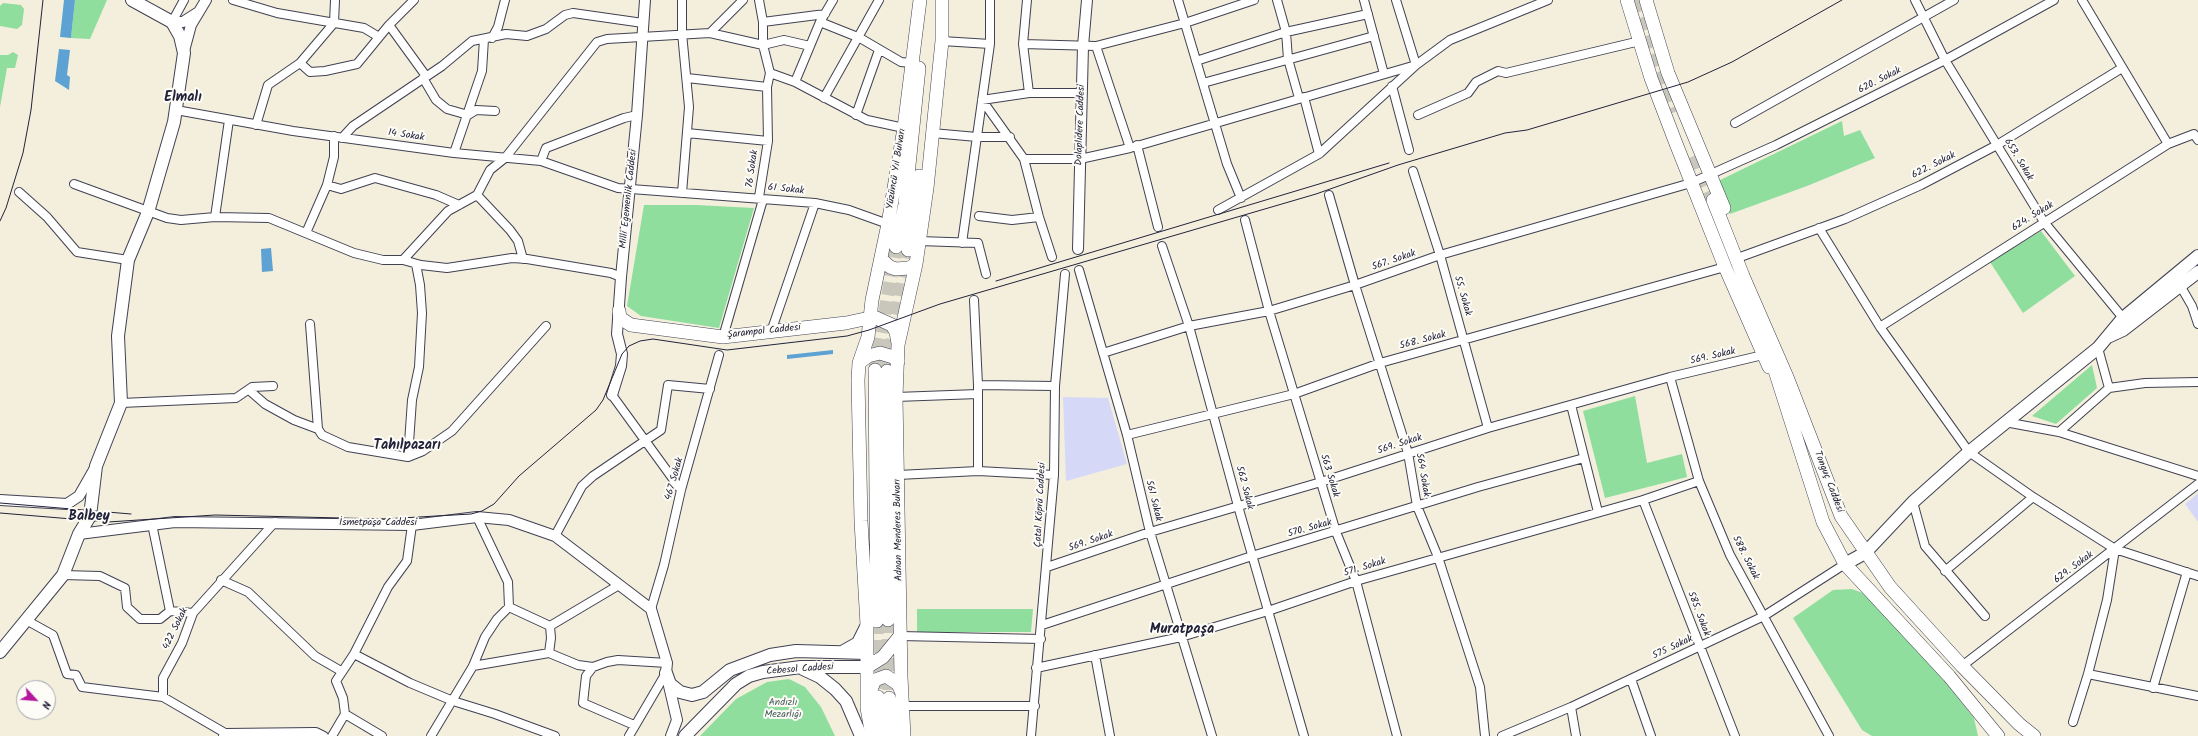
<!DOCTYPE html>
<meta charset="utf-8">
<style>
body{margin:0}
#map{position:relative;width:2198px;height:736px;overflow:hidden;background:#f3efdc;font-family:Kalam,sans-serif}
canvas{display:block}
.north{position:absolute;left:16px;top:680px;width:40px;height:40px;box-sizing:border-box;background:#fdfcf7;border:1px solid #a5a5ac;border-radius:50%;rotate:116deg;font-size:11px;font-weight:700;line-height:16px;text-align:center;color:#22223b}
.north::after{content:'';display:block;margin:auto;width:14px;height:18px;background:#b5179e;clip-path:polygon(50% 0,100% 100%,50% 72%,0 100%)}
</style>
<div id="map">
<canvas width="2198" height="736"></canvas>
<div class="north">N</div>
</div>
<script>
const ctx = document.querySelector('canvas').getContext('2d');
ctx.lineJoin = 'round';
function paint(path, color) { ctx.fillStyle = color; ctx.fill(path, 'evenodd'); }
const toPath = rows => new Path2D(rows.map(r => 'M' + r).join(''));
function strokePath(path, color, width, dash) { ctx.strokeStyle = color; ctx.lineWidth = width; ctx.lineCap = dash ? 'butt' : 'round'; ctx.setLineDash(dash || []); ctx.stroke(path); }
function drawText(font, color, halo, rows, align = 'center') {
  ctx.font = font + ' Kalam,sans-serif'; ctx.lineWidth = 4; ctx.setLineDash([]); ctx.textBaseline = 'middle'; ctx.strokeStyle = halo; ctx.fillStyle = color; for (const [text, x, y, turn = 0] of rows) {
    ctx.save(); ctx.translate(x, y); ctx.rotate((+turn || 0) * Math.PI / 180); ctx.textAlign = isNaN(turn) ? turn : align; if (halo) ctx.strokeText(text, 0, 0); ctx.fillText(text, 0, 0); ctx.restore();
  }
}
paint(toPath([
 [1063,397,1108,398,1127,464,1066,481],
 [2198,493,2198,522,2185,504]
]), '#d6d8f8');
paint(toPath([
 [75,0,107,0,90,39,71,38],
 [3,3,21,5,24,9,22,25,17,29,0,26,0,6],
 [13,52,18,55,15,68,7,68,0,107,0,55,8,55],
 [1842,121,1844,136,1860,130,1875,158,1807,186,1730,214,1716,182],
 [644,205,696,205,754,208,719,328,641,316,627,306],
 [2041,231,2075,276,2023,313,1990,262],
 [2092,365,2097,388,2056,424,2032,416],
 [1635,396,1647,463,1682,454,1687,477,1605,498,1583,411],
 [1852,589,1868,595,1927,660,1974,718,1978,736,1872,736,1862,730,1793,618,1833,590],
 [917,609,1033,609,1031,632,917,632],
 [789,679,805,687,821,707,835,736,700,736,736,699,767,682]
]), '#8fde9d');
paint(toPath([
 [64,0,75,0,71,38,60,37],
 [59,49,70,50,67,75,70,77,69,90,55,81],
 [271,248,273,271,262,272,261,249],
 [833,350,833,354,787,359,787,355]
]), '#5da2d2');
strokePath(toPath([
 [1634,0,1672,113],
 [1689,158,1707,202],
 [875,370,896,247],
 [887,371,908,250],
 [888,620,889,698],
 [877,621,878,689]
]), '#c9c6bc', 13, [13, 6]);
const minor = toPath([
 [233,0,277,13,364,28,379,37],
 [682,0,682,33,689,107,682,193],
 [1027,0,1023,44,1029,93],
 [1178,0,1227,164,1241,198],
 [1277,0,1286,32,1288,59,1299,98],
 [1364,0,1384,74],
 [1915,0,1945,60,2044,222,2123,318],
 [2082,0,2168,144],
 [172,22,184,0],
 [763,22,825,14],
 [820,22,860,38,901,62,911,63],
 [389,25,426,76],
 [710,33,743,0],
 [492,38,498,27,505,0],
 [942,41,990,44],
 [1023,44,1096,46,1185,23,1254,0],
 [1096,46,1130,148],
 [1196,61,1286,32,1368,14],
 [300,63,310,72,325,71,357,64,389,25,414,0],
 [770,73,795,82,867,120,904,128],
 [423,78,436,100,447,109,468,115,476,110,495,111],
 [687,78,767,87],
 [795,82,820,22,833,0],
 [1203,83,1374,36],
 [1392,86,1409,150],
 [1304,97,1319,154],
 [824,98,879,0],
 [176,110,293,131,454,153,541,161,618,188,815,203,849,210,888,224],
 [856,115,879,50],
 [1418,115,1468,93,1476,82,1498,71,1506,73,1640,41],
 [1735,123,1954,0],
 [256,125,268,85,300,63,334,23,335,0],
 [687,133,768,141],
 [932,133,977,137,1010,137],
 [342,138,353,126,442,66,472,41,506,34,527,36,546,29,565,15,573,13,643,23],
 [1137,145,1158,227],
 [454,153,482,71,484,39],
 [1024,159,1080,159,1130,148,1416,65,1396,0],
 [541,161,546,148,624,118,637,115],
 [1413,171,1440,255,1488,428],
 [74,184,167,218,181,220,215,217,269,218,354,253,383,260,403,260,448,211,477,195,490,170,505,158,597,42,607,39,710,33,763,45,784,40,810,46],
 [327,185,341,189,375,178,436,195,459,205],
 [19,192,47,217,77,252,128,260],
 [477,195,510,230,518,241,523,259],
 [1329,195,1355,285,1408,453,1417,506,1438,557,1480,687,1485,736],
 [1218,210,1319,154,1416,65,1450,40,1548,0],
 [979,216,1012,220,1039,217],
 [215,217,229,120],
 [1245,220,1269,311,1336,532,1356,581,1397,736],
 [1819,228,1880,327,1969,452,2033,497,2115,549,2198,576],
 [306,233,327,185,334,157,334,136],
 [919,241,978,243,986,274],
 [962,243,990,44,990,0],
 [1162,246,1189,326,1238,506,1304,736],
 [1743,256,1845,219,1921,185,1997,145,2122,68],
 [1052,257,1039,217,1024,159,982,100,1029,93,1082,93],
 [403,260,421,265,447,268,512,258,527,259,611,273,621,277],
 [1079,270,1127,435,1150,532,1212,736],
 [2181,287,2192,306,2198,324],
 [974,300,978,385],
 [310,324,318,429,322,435,348,447,408,457,423,451,452,431,546,326],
 [1880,327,2168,144,2194,134,2198,140],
 [771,332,815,203],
 [723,337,762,203,759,197,768,141,767,87,770,73,763,45,763,22,759,0],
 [2098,348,2109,388],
 [1103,353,1189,326,1269,311,1355,285,1440,255,1691,183,1776,145,1945,60,2054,0],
 [1670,377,1699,481,1730,555,1829,736],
 [249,390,265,404,294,420,318,429],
 [612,395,681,490],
 [896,397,978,394],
 [121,403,236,398,252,387,273,386],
 [1571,405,1598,512],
 [2005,422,2059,432,2198,476],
 [2059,432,2109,388,2145,383,2198,382],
 [1127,435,1294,394,1380,363,1725,267],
 [408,457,412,400,419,367,422,313,420,285,416,264],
 [978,471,978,385,1055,386],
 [898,475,978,471,1054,475],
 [1643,500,1735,736],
 [1913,502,1925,546,1985,616],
 [152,524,170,611],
 [555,536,582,486,593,476,661,430,668,385,710,389],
 [1047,567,1150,532,1321,482,1488,428,1670,377,1763,355],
 [1945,571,2033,497],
 [63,575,100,576,125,588,127,607,140,619,160,619,170,611,193,613],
 [221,580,248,592,315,656,341,671],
 [509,607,550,626],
 [651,609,664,565,681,490,719,355],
 [26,620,53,635,67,674,76,675,82,687,163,697],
 [1042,625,1252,556,1478,487,1584,458],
 [900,636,1041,639],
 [549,653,551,638,550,626,619,585],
 [354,654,410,683,453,701,495,714,555,736],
 [1095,655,1110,736],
 [473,666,549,653,578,665,593,667],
 [1962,666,2198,484],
 [1036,668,1181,637,1268,611,1356,581,1643,500,1699,481],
 [2088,674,2198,696],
 [1631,679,1651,736],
 [2153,688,2187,572],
 [906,706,1035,706],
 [1571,707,1576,736],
 [345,714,382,736],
 [2073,722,2088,674,2107,600,2115,549],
 [634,725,583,703,586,676,593,667,607,662,618,660,667,663],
 [225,733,316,732,324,736],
 [223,736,225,733,163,697,163,678,182,643,193,613,275,522],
 [332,736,345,714,343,698,336,681,354,654,388,587,407,561,412,525],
 [431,736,473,666,485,637,497,619,509,607,508,582,477,517],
 [629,736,666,673],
 [1031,736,1054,475,1055,386,1065,274],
 [1502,736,1571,707,1764,616,1845,564]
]);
const tertiary = toPath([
 [172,22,183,22,197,13],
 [184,51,191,25,206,0],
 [1078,249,1083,46,1087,0],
 [612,395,621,366,622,354,617,334,621,277,637,115,645,0],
 [0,500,67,504,79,496,95,468],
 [79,534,175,522,412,525,477,517,509,520,555,536,651,609,667,663,666,673,677,720,671,736]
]);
const secondary = toPath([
 [2110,336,2123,330,2198,272],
 [1845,564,1865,553,1913,502,1969,452,2098,348,2123,318,2198,256],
 [0,652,63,575,79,534,90,516,96,466,121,403,118,336,128,260,148,212,174,122,184,53,180,36,172,22,132,0],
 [842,652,858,643,867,625],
 [803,669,820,677,835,689,846,701,861,736],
 [666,673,670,684,680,692,692,695,703,692,730,670,770,655,796,651,867,653],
 [685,736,736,684,749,676,763,672,801,667,867,667]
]);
const primary = toPath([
 [1627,0,1651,78,1675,141,1725,267,1769,367],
 [1646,0,1668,73,1724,208],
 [1713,200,1743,276,1787,377,1841,516,1890,587,1962,666,2019,724,2034,736],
 [896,247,905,204,919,68],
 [908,250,919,176],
 [881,259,890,267,896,269,909,268,916,264],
 [619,311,620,318,631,325,723,337,846,323,874,317,892,325,896,332,898,343],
 [1770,355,1823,522,1845,564,1949,676,1998,736],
 [859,363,868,356,880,353,893,357,898,362],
 [875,370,877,621],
 [887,371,888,620],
 [867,667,883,657,900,636],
 [869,694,875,680,886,676,898,684,901,691],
 [878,697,882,736],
 [889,698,892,736],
 [872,736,867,708,867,625,861,521,858,380,859,363,868,337,872,300,888,224,904,128,920,0],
 [904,736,901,677,896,397,898,345,916,264,927,188,942,41,942,0]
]);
strokePath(minor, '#414153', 10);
strokePath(tertiary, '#414153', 12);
strokePath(secondary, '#414153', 14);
strokePath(primary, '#414153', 14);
strokePath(minor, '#fff', 8);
strokePath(tertiary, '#fff', 10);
strokePath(secondary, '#fff', 12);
strokePath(primary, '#fff', 13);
strokePath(toPath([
 [0,221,6,208,23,153,31,110,43,0],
 [996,281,1389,163],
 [0,503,131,514],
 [0,513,108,522,215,515,384,519,471,514,482,511,494,504,519,476,596,410,603,400,622,354,629,346,640,341,653,339,727,350,847,336,869,330,940,304,1316,194,1398,165,1505,133,1527,130,1688,82,1732,62,1842,0]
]), '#22223b', 1);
drawText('10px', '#22223b', '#fdfcf7', [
 ["620. Sokak",1880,81,-27],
 ["Dolaplıdere Caddesi",1081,125,-88],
 ["14 Sokak",406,136,8],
 ["653. Sokak",2018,160,59],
 ["622. Sokak",1934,166,-27],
 ["76 Sokak",753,169,-82],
 ["Yüzüncü Yıl Bulvarı",897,169,-81],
 ["61 Sokak",786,190,6],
 ["Milli Egemenlik Caddesi",629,199,-84],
 ["624. Sokak",2033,217,-32],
 ["567. Sokak",1394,261,-19],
 ["55. Sokak",1462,296,74],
 ["Şarampol Caddesi",764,332,-6],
 ["568. Sokak",1423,341,-15],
 ["569. Sokak",1713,357,-13],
 ["569. Sokak",1400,445,-18],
 ["564 Sokak",1422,475,80],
 ["563 Sokak",1329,476,73],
 ["467 Sokak",675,479,-74],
 ["Tonguç Caddesi",1828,482,69],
 ["562 Sokak",1244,488,75],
 ["561 Sokak",1153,501,76],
 ["Çatal Köprü Caddesi",1041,505,-87],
 ["İsmetpaşa Caddesi",378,523],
 ["570. Sokak",1310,529,-16],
 ["Adnan Menderes Bulvarı",899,530,-91],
 ["569. Sokak",1091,542,-19],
 ["588. Sokak",1745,558,63],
 ["571. Sokak",1365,568,-17],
 ["629. Sokak",2074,568,-37],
 ["585. Sokak",1698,614,69],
 ["422 Sokak",176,629,-64],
 ["575 Sokak",1673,648,-25],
 ["Cebesol Caddesi",800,670,-4]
]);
drawText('10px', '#435a58', '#fdfcf7', [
 ["Andızlı",783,703],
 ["Mezarlığı",783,715]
]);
drawText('bold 14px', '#22223b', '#fdfcf7', [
 ["Elmalı",183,99],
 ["Tahılpazarı",407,447],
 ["Balbey",89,518],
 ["Muratpaşa",1182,631]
]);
</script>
